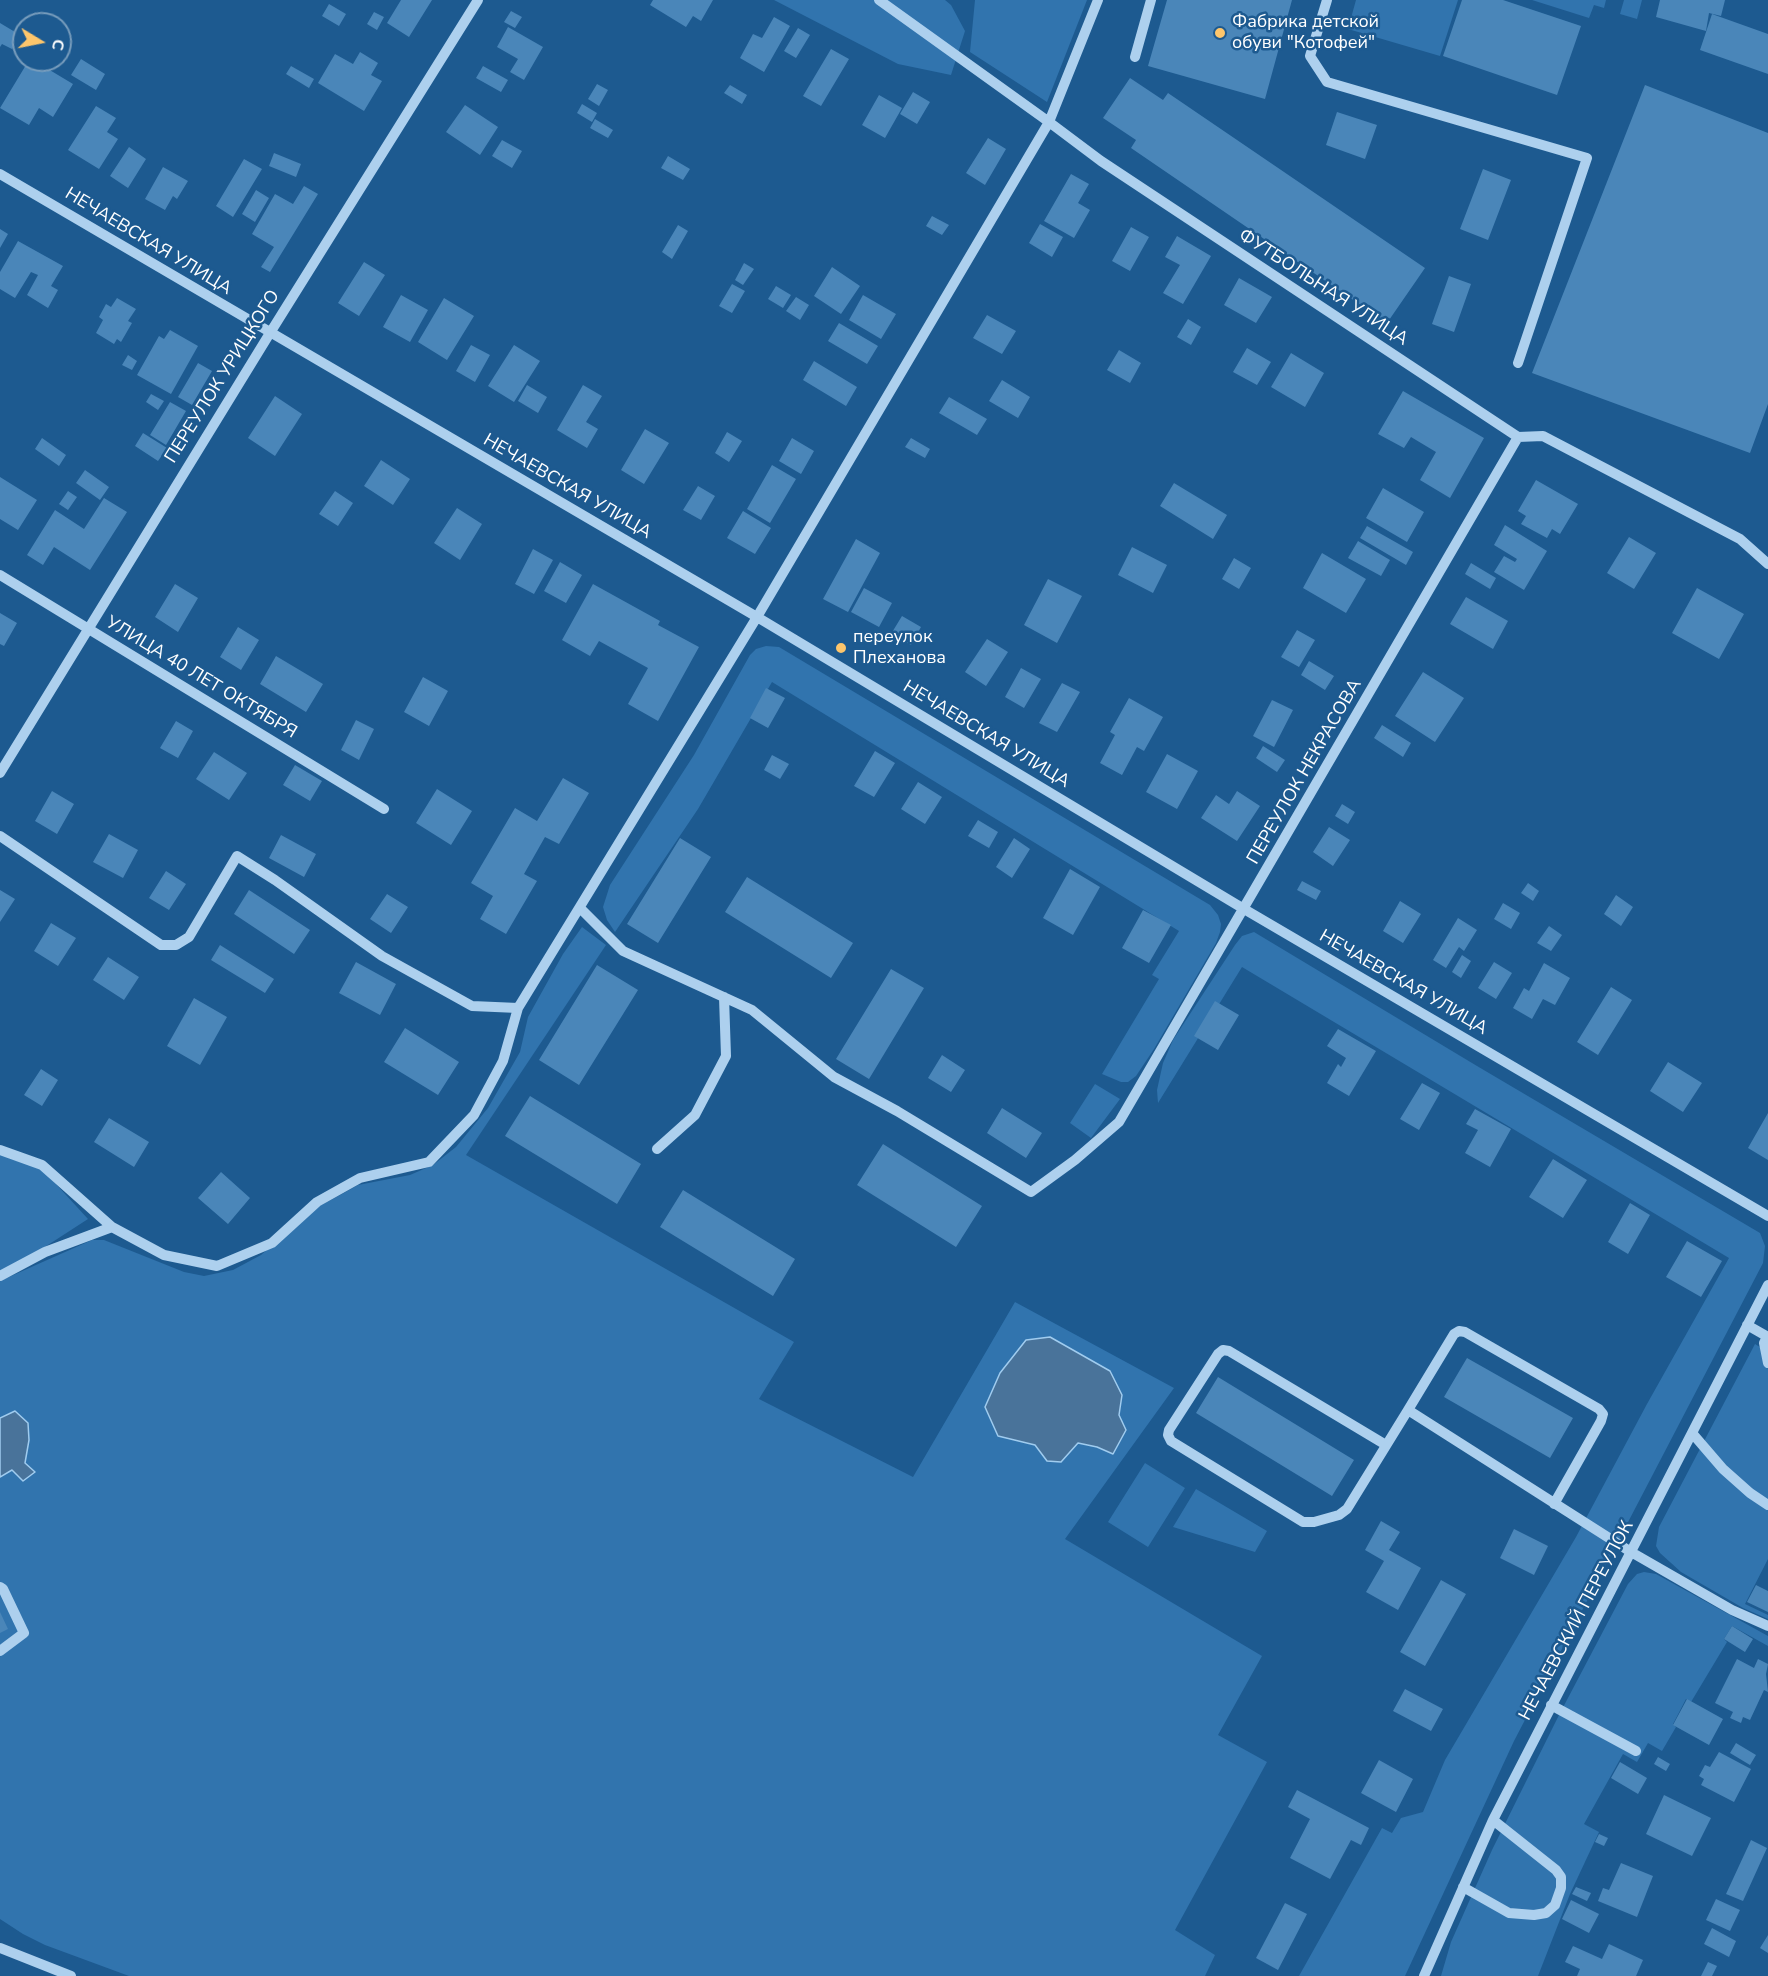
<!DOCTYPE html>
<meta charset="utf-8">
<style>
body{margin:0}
#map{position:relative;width:1768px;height:1976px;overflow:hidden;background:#1d5a90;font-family:"Nunito Sans",sans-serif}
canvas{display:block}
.north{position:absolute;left:12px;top:12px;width:60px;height:60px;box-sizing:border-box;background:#1d5a90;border:2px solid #779cbc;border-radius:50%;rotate:100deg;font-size:16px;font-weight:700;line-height:24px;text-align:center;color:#fff}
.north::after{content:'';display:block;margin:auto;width:21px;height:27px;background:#fdc66c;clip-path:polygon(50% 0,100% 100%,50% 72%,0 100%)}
</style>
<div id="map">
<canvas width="1768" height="1976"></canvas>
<div class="north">С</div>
</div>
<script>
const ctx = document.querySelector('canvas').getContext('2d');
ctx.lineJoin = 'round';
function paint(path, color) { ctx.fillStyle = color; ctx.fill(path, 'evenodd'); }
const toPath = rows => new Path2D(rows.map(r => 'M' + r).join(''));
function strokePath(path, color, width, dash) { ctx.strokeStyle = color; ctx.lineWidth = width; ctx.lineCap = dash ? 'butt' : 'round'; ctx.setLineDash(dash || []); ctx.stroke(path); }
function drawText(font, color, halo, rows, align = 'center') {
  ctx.font = font + ' "Nunito Sans",sans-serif'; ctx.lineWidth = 5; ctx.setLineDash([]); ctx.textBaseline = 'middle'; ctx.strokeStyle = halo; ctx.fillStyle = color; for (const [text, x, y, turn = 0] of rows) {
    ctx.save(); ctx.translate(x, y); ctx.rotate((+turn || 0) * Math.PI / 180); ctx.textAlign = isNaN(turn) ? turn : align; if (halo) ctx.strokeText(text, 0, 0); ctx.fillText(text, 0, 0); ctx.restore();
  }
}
paint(toPath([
 [774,0,945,0,951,5,965,31,951,75,898,64],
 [975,0,1087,0,1047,102,970,52],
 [1356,0,1458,0,1440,56,1348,29],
 [1532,0,1606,0,1604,8,1594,5,1589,18],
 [1624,0,1642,0,1637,19,1620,14],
 [766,646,779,647,1210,905,1218,915,1221,924,1220,932,1216,943,1154,1049,1136,1076,1128,1082,1121,1082,1102,1074,1159,979,1152,975,1179,931,772,682,698,809,615,932,607,920,603,907,610,885,694,755,750,655,756,649],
 [582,927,606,945,466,1155,794,1342,759,1399,913,1477,1015,1302,1174,1388,1065,1539,1262,1656,1218,1735,1267,1762,1175,1930,1215,1955,1205,1976,129,1976,45,1945,23,1934,0,1919,0,1281,92,1240,104,1240,184,1272,204,1276,233,1270,261,1255,314,1209,342,1194,358,1185,410,1175,433,1165,456,1147,488,1108,520,1052,528,1017,563,954],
 [1122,1395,1113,1454,1097,1447,1078,1442,1061,1462,1048,1461,1035,1445],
 [1254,932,1477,1066,1760,1233,1765,1246,1763,1263,1514,1741,1405,1976,1299,1976,1382,1828,1392,1833,1401,1818,1423,1812,1445,1760,1576,1537,1647,1404,1729,1258,1242,967,1158,1103,1157,1090,1163,1063,1173,1040,1235,945,1242,936],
 [1095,1084,1120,1099,1091,1138,1070,1123],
 [0,1152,44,1171,88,1219,17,1265,0,1271],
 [1755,1344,1768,1352,1768,1559,1745,1604,1768,1615,1768,1619,1743,1608,1681,1572,1660,1553,1656,1546,1659,1527],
 [1145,1463,1185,1488,1148,1547,1108,1522],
 [1196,1489,1267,1531,1255,1552,1173,1527],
 [1644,1572,1656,1574,1768,1636,1768,1646,1732,1626,1724,1639,1727,1642,1691,1702,1686,1699,1673,1724,1676,1727,1662,1751,1648,1743,1637,1762,1623,1754,1584,1824,1599,1832,1570,1894,1538,1976,1441,1976,1451,1942,1492,1850,1559,1715,1628,1584,1637,1574]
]), '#3174ae');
const water = toPath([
 [1050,1337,1110,1371,1122,1395,1119,1415,1126,1430,1113,1454,1097,1447,1078,1443,1061,1462,1047,1461,1035,1445,998,1436,985,1407,1000,1373,1026,1340,1050,1337],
 [15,1411,28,1423,29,1440,25,1463,35,1472,23,1481,12,1470,0,1477,0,1418,15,1411]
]);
paint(water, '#49739a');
strokePath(water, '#a0ccef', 1.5);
paint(toPath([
 [401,0,432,0,409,37,387,23],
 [653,0,713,0,701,21,693,16,686,27,650,5],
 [1167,0,1292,0,1265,99,1148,66],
 [1462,0,1503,0,1581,26,1557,95,1443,56],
 [1660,0,1725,0,1721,16,1709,13,1706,31,1656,17],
 [329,4,346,14,339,26,322,16],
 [511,11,522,17,515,28,504,22],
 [374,12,384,17,377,30,367,24],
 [1712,14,1768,34,1768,74,1700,50],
 [774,17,790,26,764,72,740,58,753,34,762,38],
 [0,23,20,35,12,49,2,44,0,47],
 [508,27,543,47,524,80,510,72,518,59,497,47],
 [798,28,810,35,796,58,784,51],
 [831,49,849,59,821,106,803,96],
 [360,52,378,63,371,75,382,81,364,111,318,83,335,54,353,64],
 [81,59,105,74,96,90,71,75],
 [29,60,33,60,73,84,53,117,39,108,29,125,0,108],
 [291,66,314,79,309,88,286,74],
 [483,66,508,80,501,92,476,78],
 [1130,78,1163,100,1168,93,1425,268,1387,323,1131,148,1136,140,1103,118],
 [597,84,608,90,599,106,588,99],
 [730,85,747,95,742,104,724,93],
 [1645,85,1768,133,1768,404,1750,453,1532,373],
 [913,92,930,102,917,124,900,114],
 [879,95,902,108,885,138,862,125],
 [582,104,597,113,592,122,577,113],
 [465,105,498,127,480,155,446,132],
 [96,106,116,118,107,132,118,139,99,169,68,150],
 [1337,112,1377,125,1365,159,1326,145],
 [595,119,613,130,608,138,590,128],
 [988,138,1006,149,985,185,966,173],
 [502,140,522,151,512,168,492,156],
 [129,147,146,159,128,188,110,176],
 [274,153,301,164,296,177,269,166],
 [668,156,690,169,683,180,661,168],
 [244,159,262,169,233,217,216,206],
 [163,167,188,181,177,199,173,196,165,210,145,199],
 [1483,169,1511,180,1488,240,1460,229],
 [1071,174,1089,184,1078,203,1090,210,1074,238,1044,221],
 [304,186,318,194,270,272,261,267,274,247,252,234,275,194,293,204],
 [256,190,269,198,255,222,242,214],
 [932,216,949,225,942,235,926,226],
 [1040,224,1063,237,1052,257,1029,243],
 [678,225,688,231,672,259,662,252],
 [1131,227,1149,237,1130,271,1112,261],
 [0,229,8,234,0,248],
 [1177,236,1211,256,1183,304,1163,293,1180,265,1165,257],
 [18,241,63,266,51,286,58,290,48,308,27,295,38,275,31,272,15,298,0,289,0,272],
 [364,262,385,275,359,316,338,303],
 [744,263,754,269,743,285,735,280],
 [832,267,860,286,841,314,814,296],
 [1449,276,1471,284,1454,332,1432,324],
 [1239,278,1272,297,1256,323,1224,305],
 [732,284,745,291,732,313,719,306],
 [776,286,791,295,783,308,768,299],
 [401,295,428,310,410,342,383,327],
 [863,295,896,314,881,339,849,320],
 [796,297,809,305,800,320,786,311],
 [117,298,136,309,128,321,132,323,121,342,117,339,114,344,96,333,103,320,99,317,106,304,111,307],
 [444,298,474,316,447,360,418,342],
 [987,315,1016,331,1002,354,973,338],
 [1188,319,1201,327,1191,345,1177,337],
 [839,323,878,346,867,364,828,341],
 [170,330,198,346,171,394,137,375,159,336,164,339],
 [471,345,490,355,475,382,456,371],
 [514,345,540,361,514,402,488,386],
 [1247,348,1271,362,1257,385,1233,372],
 [1119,350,1141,363,1130,383,1107,370],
 [1291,353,1324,373,1305,407,1271,387],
 [128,355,137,361,132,370,122,365],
 [814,361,857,387,846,406,803,380],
 [198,363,212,371,192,405,178,397],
 [1002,380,1030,397,1018,418,989,401],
 [527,385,547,397,538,413,518,401],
 [583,385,602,396,586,422,598,429,587,448,557,430],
 [1403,391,1484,438,1450,498,1420,480,1436,452,1411,437,1404,448,1378,434],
 [151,394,164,401,158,410,146,402],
 [275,396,302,414,275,456,248,438],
 [949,397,987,419,977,435,939,413],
 [170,402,186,411,166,445,150,435],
 [645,429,669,443,644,484,621,470],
 [727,432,742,441,729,462,715,453],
 [143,433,167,448,158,461,135,446],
 [42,438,66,455,59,466,35,449],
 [792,438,814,451,801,474,779,461],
 [911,438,930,449,925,458,905,447],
 [381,460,410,479,393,505,364,486],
 [772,465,796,479,770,523,747,509],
 [85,470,109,487,100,500,76,483],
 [0,477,37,500,18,530,0,519],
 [1536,480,1578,504,1560,534,1552,529,1547,538,1521,524,1526,516,1518,511],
 [1174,483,1227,515,1213,539,1160,506],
 [698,486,715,496,701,520,683,510],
 [1383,488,1424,512,1407,542,1366,518],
 [68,491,77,497,68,510,59,504],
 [335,491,353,503,338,526,319,514],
 [104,498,127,512,90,570,54,547,43,565,27,555,55,510,84,529],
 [457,508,482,524,460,560,434,543],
 [743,511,771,528,755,554,727,538],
 [1505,525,1547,551,1524,590,1494,572,1504,556,1515,562,1517,559,1494,545],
 [1367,526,1413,552,1406,565,1360,538],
 [1629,537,1656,553,1634,589,1607,573],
 [856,539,880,553,848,612,823,599],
 [1358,541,1390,560,1381,576,1348,558],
 [1132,547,1167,565,1153,593,1118,575],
 [533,549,553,560,534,594,515,584],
 [1322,553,1366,579,1346,613,1303,588],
 [1234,558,1251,568,1239,589,1222,579],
 [560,562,582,575,566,603,544,591],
 [1471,563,1496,578,1490,589,1465,574],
 [1048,579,1082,596,1057,643,1024,625],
 [175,584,198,598,178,632,155,617],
 [593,584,660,621,658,625,699,647,658,721,628,704,648,668,599,641,590,656,562,640],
 [864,588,892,603,879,627,851,612],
 [1697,588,1744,614,1719,659,1672,633],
 [1466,597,1508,621,1493,649,1450,624],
 [0,613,17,623,4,646,0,644],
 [902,616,921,627,911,645,891,634],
 [238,627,259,640,241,670,220,657],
 [1297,630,1315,640,1299,667,1281,657],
 [987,639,1008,652,986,686,965,672],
 [276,656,323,684,306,712,260,684],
 [1309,661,1334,676,1325,690,1301,675],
 [1021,668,1041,679,1024,708,1005,697],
 [1423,672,1464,698,1435,742,1395,716],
 [423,677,448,691,429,726,404,712],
 [1062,683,1080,692,1057,732,1039,723],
 [766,688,785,698,768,728,750,718],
 [1129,698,1163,717,1144,751,1137,747,1122,775,1100,763,1115,735,1110,732],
 [1272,700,1293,710,1274,747,1253,736],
 [356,720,374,729,359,760,341,750],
 [176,721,193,731,178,758,160,748],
 [1382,725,1411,743,1403,757,1374,738],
 [1263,746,1285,760,1277,772,1256,758],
 [875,751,895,763,874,797,854,786],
 [214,752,247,773,229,800,196,779],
 [1167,754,1198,771,1177,809,1146,792],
 [772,755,789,764,780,779,764,770],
 [295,765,322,781,310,801,283,785],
 [563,778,589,793,559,844,545,837,524,874,537,881,506,934,480,919,493,896,471,883,515,808,537,821],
 [918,782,942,797,925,824,901,809],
 [437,789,472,811,451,845,416,823],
 [52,791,74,804,57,834,35,821],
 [1237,791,1260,806,1237,841,1201,818,1216,795,1229,804],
 [1342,804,1355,812,1348,824,1335,816],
 [978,820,998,832,989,848,968,836],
 [1329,827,1350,840,1333,866,1313,852],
 [109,834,138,850,123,878,93,862],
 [281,835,316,854,304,877,269,858],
 [680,838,711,857,658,943,627,924],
 [1014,838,1030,849,1012,878,996,867],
 [1070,869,1100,887,1073,935,1043,918],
 [166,871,186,884,169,910,149,898],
 [747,877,853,943,831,978,725,912],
 [1302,881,1321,891,1316,900,1297,890],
 [1528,883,1539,891,1533,901,1521,893],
 [0,890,15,899,0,922],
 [249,890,310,930,294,954,234,914],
 [387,894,408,907,391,933,370,919],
 [1616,895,1633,907,1621,926,1604,914],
 [1400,901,1421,914,1403,943,1383,931],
 [1503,903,1520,913,1511,929,1494,919],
 [1143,910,1171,925,1149,963,1122,948],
 [1458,918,1477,930,1464,951,1459,947,1446,968,1433,960],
 [51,923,76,938,58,966,34,951],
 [1549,926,1562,935,1551,951,1537,943],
 [220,945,274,979,265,993,211,960],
 [1462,955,1471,961,1461,978,1452,972],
 [108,957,139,977,124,1000,93,980],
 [356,962,396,984,380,1015,339,993],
 [1494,962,1512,973,1496,999,1478,988],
 [1544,963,1570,978,1555,1005,1543,999,1532,1019,1513,1008,1524,988,1529,991],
 [597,965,638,990,579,1085,539,1060],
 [891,969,924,988,869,1079,836,1059],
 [1611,987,1632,1000,1598,1055,1577,1042],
 [194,998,227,1017,200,1065,167,1046],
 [1215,1001,1239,1015,1218,1050,1194,1036],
 [405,1028,459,1062,438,1095,384,1062],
 [1338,1029,1376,1051,1349,1096,1327,1083,1338,1064,1341,1067,1346,1058,1327,1046],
 [942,1055,965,1070,951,1092,928,1078],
 [1668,1062,1702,1083,1683,1112,1650,1091],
 [41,1069,58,1080,42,1106,24,1095],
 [1422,1083,1440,1093,1419,1130,1400,1119],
 [530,1096,641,1164,617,1204,505,1136],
 [1002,1108,1042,1133,1026,1158,987,1133],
 [1475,1109,1511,1129,1490,1167,1465,1153,1478,1130,1466,1124],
 [1768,1113,1768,1160,1748,1148],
 [109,1118,149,1142,134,1167,94,1142],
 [883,1144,982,1206,956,1247,857,1185],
 [1553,1159,1587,1180,1563,1218,1529,1197],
 [221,1172,250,1198,228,1224,198,1198],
 [683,1190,795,1259,773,1296,660,1227],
 [1630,1203,1650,1215,1628,1254,1608,1242],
 [1687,1241,1722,1261,1701,1297,1666,1277],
 [1467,1358,1573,1418,1550,1458,1444,1397],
 [1218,1377,1354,1460,1332,1496,1196,1413],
 [1381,1521,1400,1532,1389,1550,1421,1568,1398,1610,1366,1592,1384,1561,1365,1550],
 [1514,1529,1548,1546,1534,1575,1500,1558],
 [1441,1580,1466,1594,1425,1666,1400,1652],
 [1756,1585,1768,1591,1768,1612,1747,1602],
 [0,1612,8,1629,0,1633],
 [1732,1626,1753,1639,1745,1652,1724,1639],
 [1737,1659,1754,1668,1758,1659,1768,1664,1766,1674,1768,1692,1764,1690,1750,1720,1743,1717,1741,1723,1730,1718,1733,1712,1715,1703],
 [1405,1689,1443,1709,1431,1731,1393,1711],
 [1687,1699,1723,1719,1709,1745,1673,1725],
 [1736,1743,1756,1755,1750,1765,1730,1753],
 [1719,1752,1751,1769,1734,1802,1701,1785,1704,1779,1699,1776,1705,1765,1710,1767],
 [1658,1757,1670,1764,1666,1771,1654,1764],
 [1379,1760,1413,1779,1396,1812,1361,1793],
 [1620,1762,1647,1778,1638,1794,1611,1778],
 [1297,1790,1369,1828,1361,1845,1351,1840,1330,1879,1290,1858,1310,1819,1288,1807],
 [1664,1795,1711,1818,1692,1856,1646,1834],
 [1599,1834,1608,1838,1604,1846,1595,1842],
 [1751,1840,1767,1848,1743,1901,1726,1894],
 [1621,1863,1653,1876,1637,1917,1598,1901,1603,1888,1609,1890],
 [1576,1887,1591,1893,1587,1901,1572,1894],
 [1716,1899,1740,1910,1730,1931,1706,1920],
 [1571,1900,1599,1914,1589,1933,1562,1919],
 [1285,1903,1307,1914,1278,1970,1256,1958],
 [1712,1928,1736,1941,1729,1957,1704,1944],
 [1768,1935,1768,1953,1760,1948],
 [1609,1944,1643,1960,1636,1976,1577,1976,1580,1969,1565,1962,1573,1946,1602,1959],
 [1708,1962,1717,1966,1712,1976,1701,1976]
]), '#4a86b9');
strokePath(toPath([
 [879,0,1049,122,1101,161,1518,437,1543,436,1740,539,1768,564],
 [1327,0,1310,56,1327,82,1587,158,1518,363],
 [1135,57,1151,0],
 [0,174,757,617,1244,909,1768,1216],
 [0,575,384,809],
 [0,773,270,333,478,0],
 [0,836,161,945,176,945,189,937,237,856,275,880,382,956,472,1006,518,1008],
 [580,908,623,951,752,1010,834,1077,897,1111,1031,1192,1075,1160,1119,1122,1518,437],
 [657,1149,695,1115,726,1056,724,997],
 [0,1150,42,1165,112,1227],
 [0,1276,45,1252,112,1227,164,1255,217,1266,272,1243,317,1202,360,1178,429,1162,474,1115,503,1061,518,1008,757,617,1049,122,1098,0],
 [1747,1325,1768,1337],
 [1767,1337,1764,1343,1768,1363],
 [1408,1410,1454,1334,1459,1331,1465,1332,1599,1409,1603,1414,1601,1421,1554,1504],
 [1692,1433,1723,1469,1750,1493,1768,1505],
 [1386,1445,1229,1351,1223,1350,1218,1354,1169,1430,1168,1435,1171,1441,1303,1522,1314,1522,1339,1515,1347,1509,1408,1410,1631,1552,1732,1610,1768,1626],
 [0,1587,3,1589,24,1633,0,1651],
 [1551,1705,1636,1751],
 [1463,1887,1509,1913,1534,1915,1546,1913,1555,1905,1561,1888,1561,1877,1556,1870,1493,1820],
 [0,1948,71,1976],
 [1424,1976,1493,1820,1768,1285]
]), '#add0ee', 10);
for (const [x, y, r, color] of [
 [1220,33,6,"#fdc66c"],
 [841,648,6,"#fdc66c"]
]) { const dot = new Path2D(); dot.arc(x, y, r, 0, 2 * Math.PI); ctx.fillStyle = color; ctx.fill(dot); strokePath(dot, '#1d5a90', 2); }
drawText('18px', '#fff', '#1d5a90', [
 ["Фабрика детской",1232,23],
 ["обуви \"Котофей\"",1232,44],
 ["переулок",853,638],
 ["Плеханова",853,659]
], 'left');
drawText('18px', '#fff', '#1d5a90', [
 ["НЕЧАЕВСКАЯ УЛИЦА",148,242,31],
 ["ФУТБОЛЬНАЯ УЛИЦА",1323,288,33],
 ["ПЕРЕУЛОК УРИЦКОГО",223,377,-58],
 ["НЕЧАЕВСКАЯ УЛИЦА",567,487,30],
 ["УЛИЦА 40 ЛЕТ ОКТЯБРЯ",201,678,31],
 ["НЕЧАЕВСКАЯ УЛИЦА",986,735,31],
 ["ПЕРЕУЛОК НЕКРАСОВА",1305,772,-60],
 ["НЕЧАЕВСКАЯ УЛИЦА",1403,983,30],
 ["НЕЧАЕВСКИЙ ПЕРЕУЛОК",1577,1621,-62]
]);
</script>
